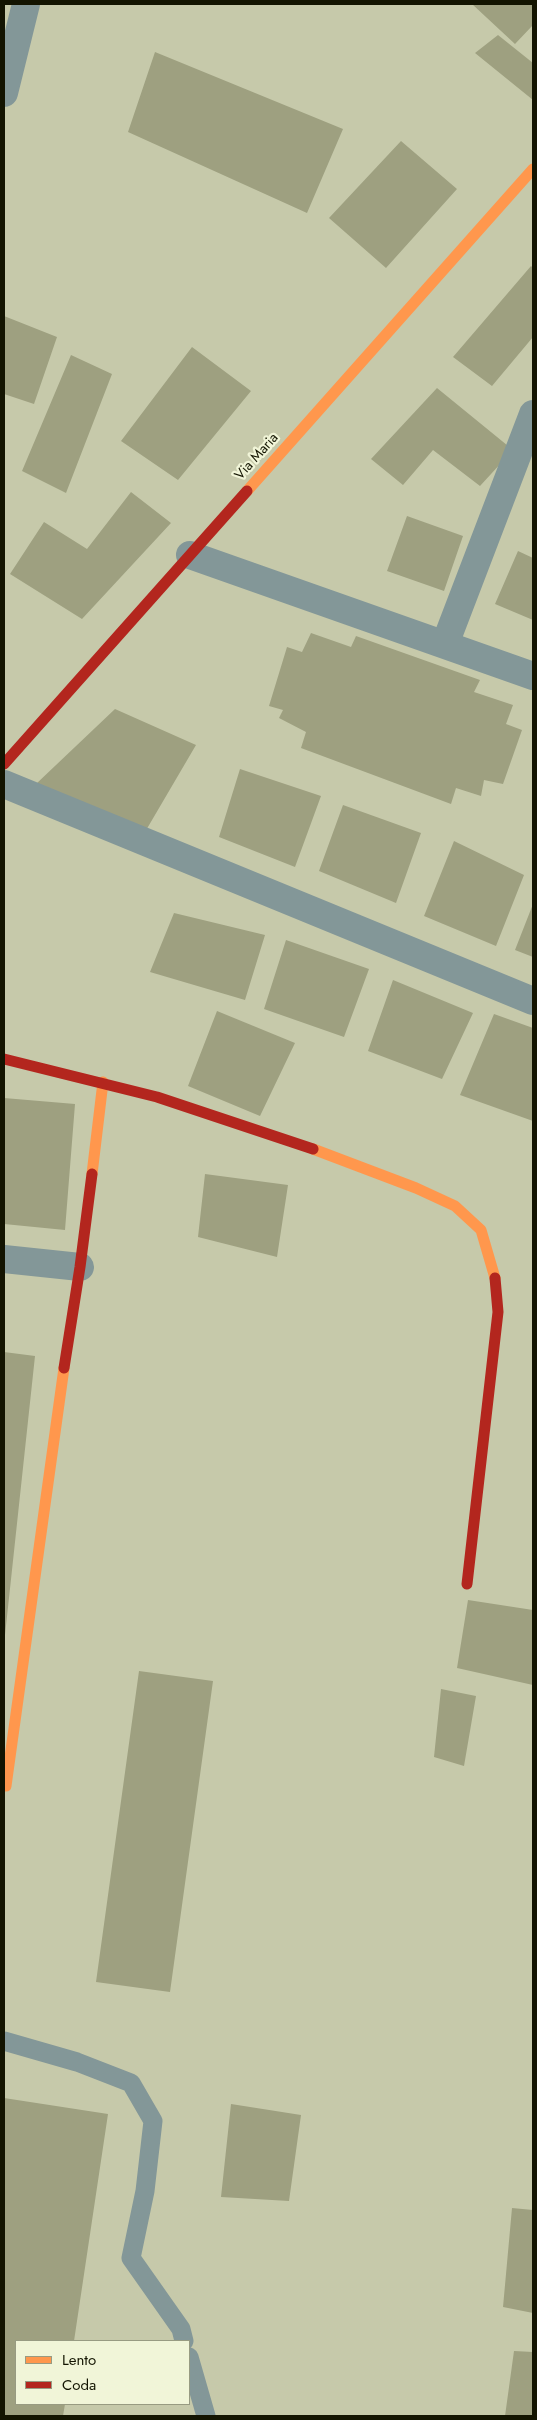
<!DOCTYPE html>
<style>
body{margin:0}
#map{position:relative;width:537px;height:2420px;overflow:hidden;background:#c6c9aa;font-family:Jost,sans-serif}
canvas{display:block}
.frame{position:absolute;inset:0;border:5px solid #131401;pointer-events:none}
.legend{position:absolute;left:15px;top:2340px;width:175px;height:65px;box-sizing:border-box;background:#f1f5d8;border:1px solid #989b82;margin:0;padding:6px 9px;list-style:none;font-size:15px;color:#131401}
.legend li{display:flex;align-items:center;gap:10px;height:25px}
.legend b{width:25px;border:1px solid #989b82}
</style>
<div id="map">
<canvas width="537" height="2420"></canvas>
<div class="frame"></div>
<ul class="legend">
<li><b style="height:6px;background:#ff974d"></b>Lento</li>
<li><b style="height:6px;background:#b3261e"></b>Coda</li>
</ul>
</div>
<script>
const ctx = document.querySelector('canvas').getContext('2d');
ctx.lineJoin = 'round';
function paint(path, color) { ctx.fillStyle = color; ctx.fill(path, 'evenodd'); }
const toPath = rows => new Path2D(rows.map(r => 'M' + r).join(''));
function strokePath(path, color, width, dash) { ctx.strokeStyle = color; ctx.lineWidth = width; ctx.lineCap = dash ? 'butt' : 'round'; ctx.setLineDash(dash || []); ctx.stroke(path); }
function drawText(font, color, halo, rows, align = 'center') {
  ctx.font = font + ' Jost,sans-serif'; ctx.lineWidth = 4.5; ctx.setLineDash([]); ctx.textBaseline = 'middle'; ctx.strokeStyle = halo; ctx.fillStyle = color; for (const [text, x, y, turn = 0] of rows) {
    ctx.save(); ctx.translate(x, y); ctx.rotate((+turn || 0) * Math.PI / 180); ctx.textAlign = isNaN(turn) ? turn : align; if (halo) ctx.strokeText(text, 0, 0); ctx.fillText(text, 0, 0); ctx.restore();
  }
}
paint(toPath([
 [472,4,533,4,533,25,515,44],
 [498,35,533,63,533,100,475,53],
 [155,52,343,129,307,213,128,132],
 [401,141,457,189,386,268,329,218],
 [531,266,533,268,533,337,492,386,453,357],
 [4,316,57,337,34,404,4,394],
 [192,347,251,391,178,480,121,441],
 [71,355,112,374,66,493,22,471],
 [437,388,513,450,480,486,433,450,403,485,371,459],
 [131,492,171,523,82,619,10,574,44,522,87,549],
 [407,516,463,536,444,591,387,571],
 [518,551,533,558,533,620,495,604],
 [311,633,351,647,356,636,480,680,474,692,513,705,506,724,522,730,503,784,484,780,481,796,456,788,451,804,301,748,306,732,279,718,283,710,269,706,287,647,302,652],
 [115,709,196,745,145,832,36,784],
 [240,769,321,796,295,867,219,837],
 [343,805,421,833,396,903,319,871],
 [454,841,524,875,496,946,424,916],
 [533,904,533,957,515,950],
 [174,913,265,935,245,1000,150,972],
 [286,940,369,969,344,1037,264,1009],
 [393,980,473,1013,442,1079,368,1051],
 [217,1011,295,1043,260,1116,188,1086],
 [494,1014,533,1028,533,1121,460,1095],
 [4,1098,75,1104,65,1230,4,1224],
 [205,1174,288,1185,277,1257,198,1237],
 [4,1352,35,1356,5,1635,4,1635],
 [468,1600,533,1610,533,1685,457,1668],
 [139,1671,213,1681,170,1992,96,1982],
 [441,1689,476,1696,464,1766,434,1757],
 [4,2098,108,2114,74,2341,16,2341,16,2404,65,2404,63,2416,4,2416],
 [231,2104,301,2115,289,2201,221,2197],
 [512,2208,533,2210,533,2313,503,2307],
 [514,2351,533,2352,533,2416,505,2416]
]), '#9ea080');
strokePath(toPath([
 [4,2041,77,2062,131,2083,153,2121,145,2191,131,2258,181,2329,184,2341],
 [189,2357,206,2416]
]), '#839798', 19);
strokePath(toPath([
 [4,93,26,4],
 [190,555,533,676],
 [445,644,533,414],
 [4,784,533,1001],
 [4,1259,80,1267]
]), '#839798', 28);
strokePath(toPath([
 [247,491,533,169],
 [313,1149,416,1188,455,1206,481,1230,495,1278],
 [92,1174,103,1082],
 [4,1786,6,1786,64,1368]
]), '#ff974d', 11);
strokePath(toPath([
 [4,764,247,491],
 [4,1059,157,1097,313,1149],
 [64,1368,80,1267,92,1174],
 [467,1584,498,1312,495,1278]
]), '#b3261e', 11);
drawText('14px', '#131401', '#f1f5d8', [
 ["Via Maria",257,457,-48]
]);
</script>
